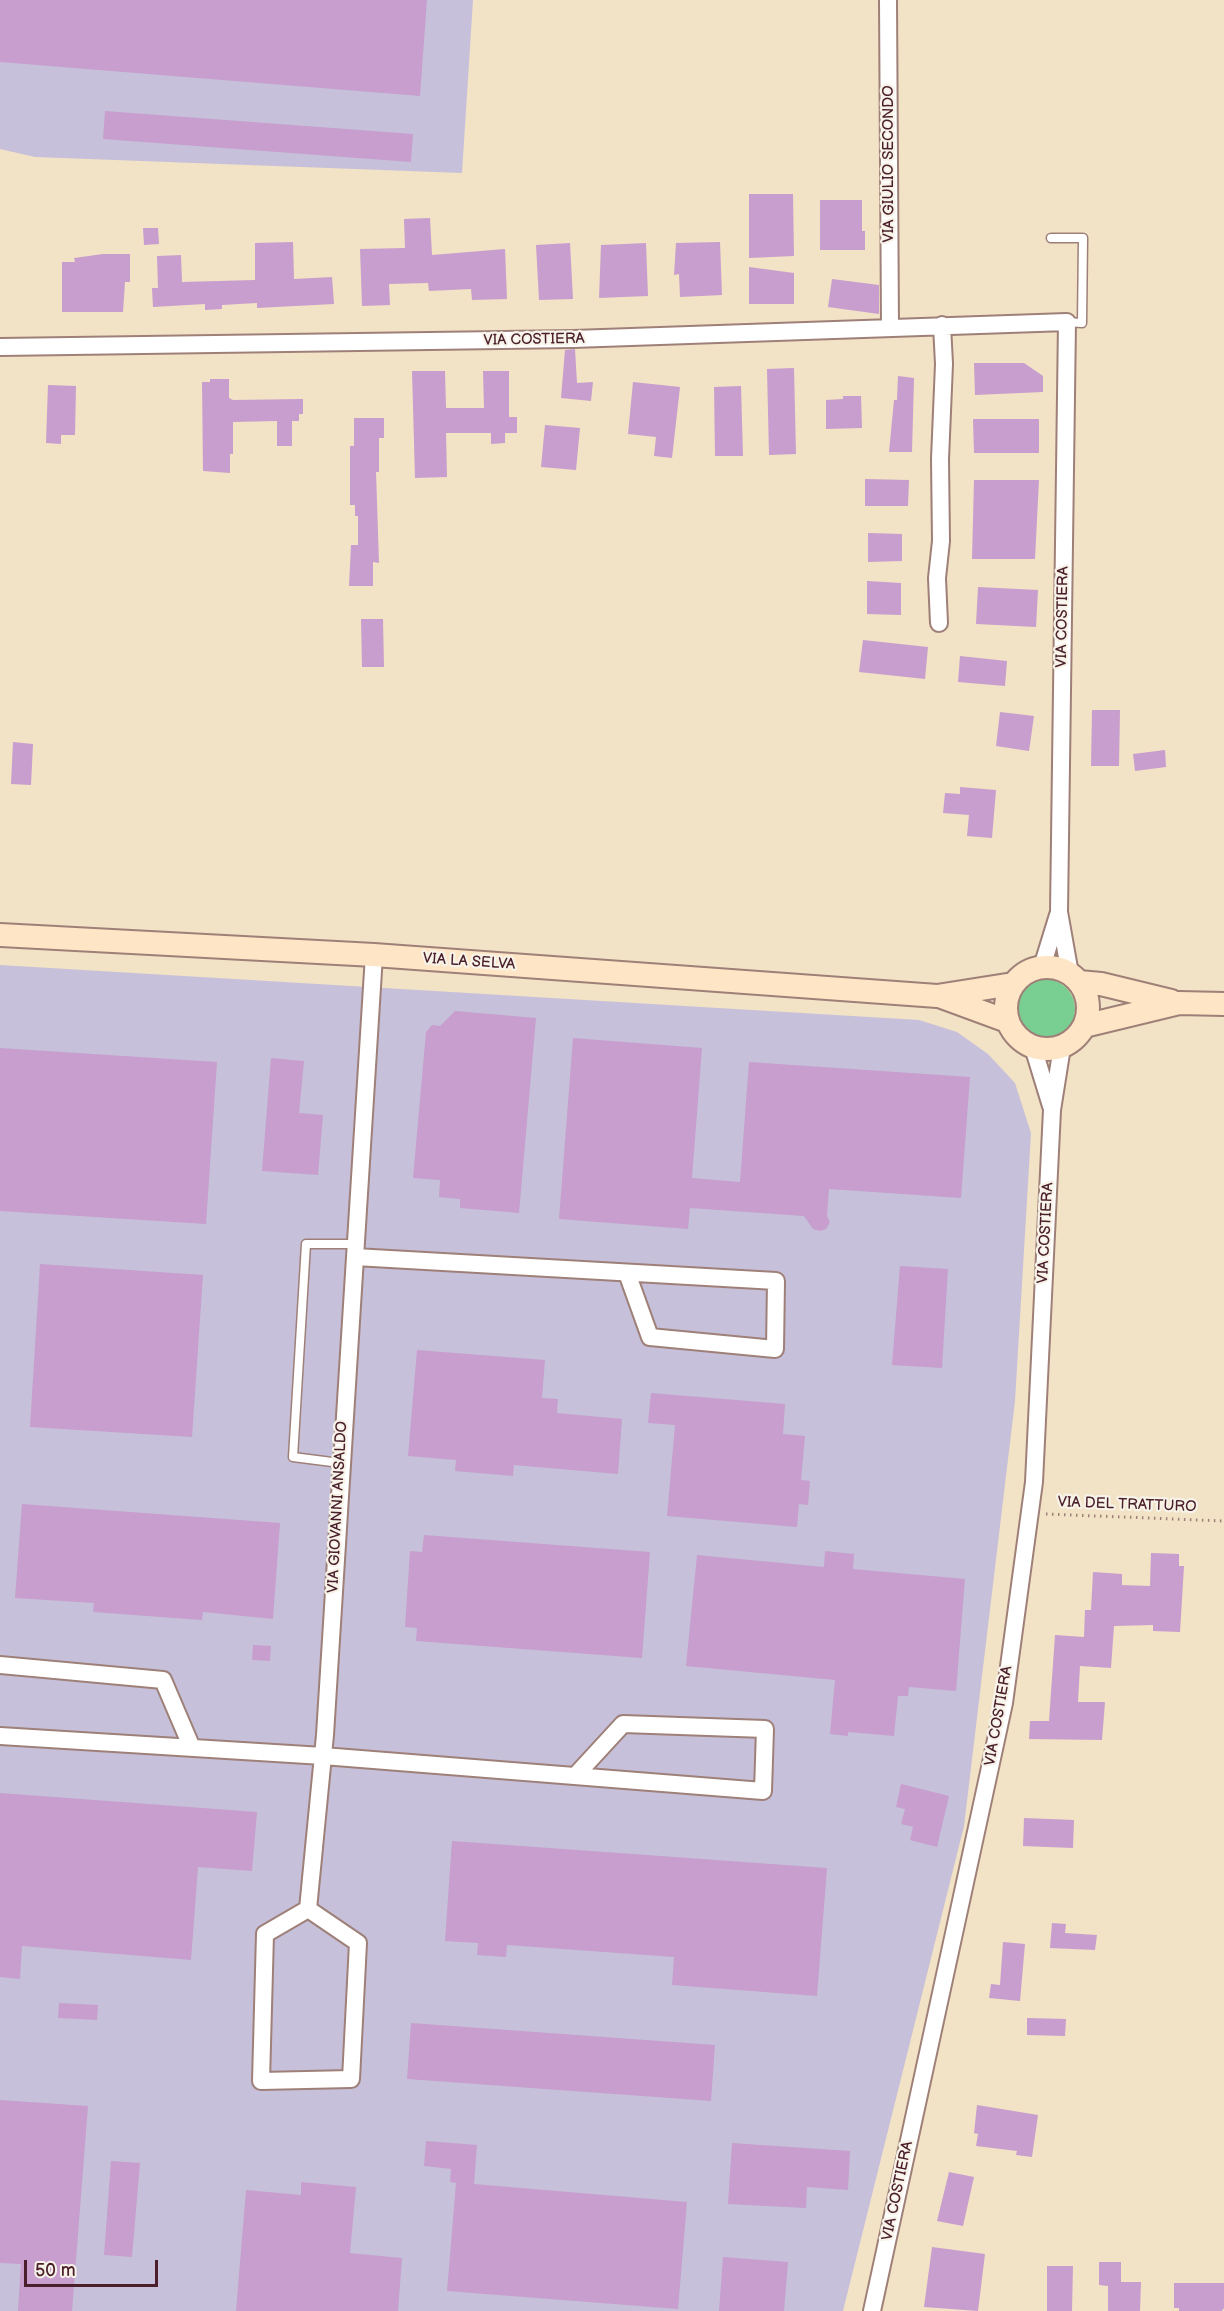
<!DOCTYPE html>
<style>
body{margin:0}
#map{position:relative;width:1224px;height:2311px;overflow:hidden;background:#f2e2c6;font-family:"Balsamiq Sans",sans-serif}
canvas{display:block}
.scale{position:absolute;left:24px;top:2260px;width:134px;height:27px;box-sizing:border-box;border:3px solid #4a1f2b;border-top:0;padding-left:8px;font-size:18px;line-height:21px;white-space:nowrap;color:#4a1f2b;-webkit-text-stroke:4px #f7f3e8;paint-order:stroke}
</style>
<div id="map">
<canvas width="1224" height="2311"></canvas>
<div class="scale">50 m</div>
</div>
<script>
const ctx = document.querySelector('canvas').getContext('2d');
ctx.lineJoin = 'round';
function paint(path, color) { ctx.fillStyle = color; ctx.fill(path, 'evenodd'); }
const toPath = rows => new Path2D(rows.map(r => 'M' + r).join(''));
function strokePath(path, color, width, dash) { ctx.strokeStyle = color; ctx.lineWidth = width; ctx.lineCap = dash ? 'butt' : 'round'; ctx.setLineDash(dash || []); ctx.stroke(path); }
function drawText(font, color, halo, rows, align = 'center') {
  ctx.font = font + ' "Balsamiq Sans",sans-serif'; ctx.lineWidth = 4.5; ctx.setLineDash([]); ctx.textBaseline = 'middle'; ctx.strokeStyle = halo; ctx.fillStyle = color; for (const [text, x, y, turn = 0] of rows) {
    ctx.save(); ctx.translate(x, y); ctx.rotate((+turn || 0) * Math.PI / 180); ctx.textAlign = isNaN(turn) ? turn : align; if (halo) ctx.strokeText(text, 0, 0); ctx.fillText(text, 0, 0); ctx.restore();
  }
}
paint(toPath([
 [0,0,473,0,462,173,35,157,0,149],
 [0,965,919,1020,957,1032,988,1054,1015,1083,1031,1133,1015,1401,964,1826,843,2311,0,2311]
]), '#c6c0da');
paint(toPath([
 '1015 1009a30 30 0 1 1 60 0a30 30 0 1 1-60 0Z'
]), '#79ce92');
paint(toPath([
 [0,0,427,0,420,96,0,62],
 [105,111,413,134,411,162,103,139],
 [749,194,793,194,794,256,749,258],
 [820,200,862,200,862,231,865,231,865,250,820,250],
 [430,218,432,255,505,249,507,299,472,300,471,289,429,291,428,283,389,284,390,305,362,306,360,249,405,248,404,219],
 [143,228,158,228,159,244,144,245],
 [293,242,294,279,332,277,334,304,257,308,257,303,222,305,222,309,205,310,205,304,153,307,152,288,158,288,157,256,181,255,182,282,255,280,255,243],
 [720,242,722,295,680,297,679,274,674,275,676,243],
 [570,243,573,299,539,300,536,245],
 [646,243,648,296,599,298,601,245],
 [103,254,130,254,130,282,125,282,123,312,62,312,62,262,75,262,74,258],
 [749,267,794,273,794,304,749,304],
 [832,279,879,285,879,314,828,307],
 [575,349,577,383,593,382,591,401,561,398,565,350],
 [974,363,1024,363,1043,376,1043,392,975,395],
 [794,368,796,454,769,455,767,369],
 [412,371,445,371,446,408,484,408,483,371,509,371,509,417,517,417,517,433,505,433,505,443,491,444,491,433,446,433,447,477,415,478],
 [898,376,914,378,912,452,889,452,894,400,897,400],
 [210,379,229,379,229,398,233,400,303,399,303,414,299,414,299,421,292,421,292,446,277,446,277,421,233,422,233,454,230,454,230,473,203,471,202,382,210,382],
 [633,382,680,387,672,458,654,456,656,437,628,434],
 [48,385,76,386,75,435,61,435,61,444,46,443],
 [741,386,743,456,715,456,714,387],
 [843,396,861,396,862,428,826,429,826,400,843,399],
 [354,418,384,418,384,438,379,438,379,472,376,472,379,563,373,562,373,586,349,586,351,545,358,545,358,516,355,516,355,505,350,505,350,446,354,446],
 [973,419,1039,419,1039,453,974,453],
 [545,425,580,428,576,470,541,467],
 [865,479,909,480,908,506,865,506],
 [974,480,1039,480,1035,559,972,559],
 [868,533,902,534,902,561,868,562],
 [867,581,901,583,901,615,867,614],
 [978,587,1038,590,1036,627,976,624],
 [361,619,383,619,384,667,362,667],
 [863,640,928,647,925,679,859,672],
 [960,656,1007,661,1005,686,958,682],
 [1092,710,1120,710,1119,766,1091,766],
 [1000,712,1034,716,1029,751,996,746],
 [13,742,33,744,31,785,11,784],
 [1165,750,1166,767,1135,771,1133,754],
 [960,787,996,790,992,838,967,836,969,815,943,813,945,793,960,794],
 [455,1011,536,1018,519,1213,460,1208,460,1199,439,1197,440,1180,413,1178,426,1032,432,1025,440,1026],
 [573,1038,702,1048,692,1178,740,1182,749,1062,970,1077,961,1198,829,1189,827,1216,830,1222,826,1229,820,1231,813,1229,804,1216,690,1208,688,1229,559,1219],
 [0,1048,217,1062,206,1224,0,1211],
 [271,1058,304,1061,299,1113,323,1115,318,1175,262,1171],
 [40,1264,203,1275,192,1437,30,1427],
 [900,1266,948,1269,942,1368,892,1365],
 [417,1350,545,1360,542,1398,558,1399,557,1413,622,1419,618,1474,514,1465,513,1476,455,1471,456,1460,408,1456],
 [651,1393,785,1404,783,1434,805,1436,801,1480,810,1481,808,1505,799,1504,797,1527,667,1516,675,1425,648,1423],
 [22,1504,280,1523,273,1619,203,1612,202,1620,93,1612,94,1603,15,1598],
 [424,1535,650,1552,642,1658,416,1641,417,1628,405,1627,410,1551,422,1552],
 [825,1551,854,1554,853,1569,965,1579,956,1691,909,1687,908,1696,898,1696,894,1736,848,1732,848,1736,830,1734,835,1680,686,1666,697,1555,824,1567],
 [1151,1553,1179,1554,1179,1566,1184,1566,1180,1632,1153,1631,1153,1625,1114,1626,1111,1668,1080,1666,1078,1702,1105,1702,1102,1740,1029,1739,1030,1721,1049,1721,1055,1635,1084,1637,1085,1610,1091,1610,1093,1572,1122,1574,1122,1585,1150,1586],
 [253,1645,271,1646,270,1661,252,1660],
 [901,1784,949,1796,937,1847,910,1840,913,1827,901,1824,905,1809,896,1807],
 [0,1793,257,1812,252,1871,198,1867,191,1960,22,1946,20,1979,0,1977],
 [1024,1818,1074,1820,1073,1848,1023,1846],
 [452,1841,827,1868,817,1996,672,1985,674,1957,507,1945,506,1957,477,1955,478,1943,445,1941],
 [1052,1923,1066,1924,1065,1933,1097,1935,1095,1950,1050,1948],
 [1003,1942,1025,1944,1020,2001,989,1998,991,1984,1000,1985],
 [59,2003,98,2005,97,2020,58,2018],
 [1027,2018,1066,2019,1065,2036,1027,2035],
 [411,2023,715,2045,711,2101,407,2079],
 [0,2100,88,2106,72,2311,18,2311,21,2264,0,2263],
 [977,2105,1038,2115,1032,2157,1016,2155,1017,2151,976,2146,978,2134,974,2133],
 [426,2141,477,2145,474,2184,687,2202,678,2309,447,2291,456,2183,450,2182,451,2169,424,2166],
 [732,2143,850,2151,848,2190,807,2187,806,2208,728,2204],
 [111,2161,140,2163,132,2257,104,2255],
 [949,2172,974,2177,963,2226,937,2221],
 [301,2182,356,2187,350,2253,402,2258,398,2311,236,2311,246,2190,301,2195],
 [932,2247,985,2254,978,2311,924,2307],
 [723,2257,788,2262,784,2311,719,2311],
 [1099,2262,1121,2262,1121,2282,1141,2282,1140,2311,1108,2311,1108,2286,1099,2285],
 [1047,2266,1073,2266,1072,2311,1047,2311],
 [1174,2283,1224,2283,1224,2308,1222,2311,1179,2311,1179,2308,1174,2308]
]), '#c79ecd');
const lane = toPath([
 [1051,238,1083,238,1082,323,1067,322],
 [340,1463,293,1457,306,1244,354,1244]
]);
const street = toPath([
 [888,0,890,327],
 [0,347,573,339,1067,322,1059,912,1070,974],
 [939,623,937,578,941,541,940,459,944,364,942,325],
 [1042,967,1058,915],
 [1033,1047,1051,1106],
 [355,1257,776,1281,775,1349,650,1337,627,1273],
 [0,1665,163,1680,192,1748],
 [0,1736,323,1756,763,1791,765,1729,623,1724,576,1775],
 [308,1909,358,1943,351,2079,261,2081,265,1934,308,1909,325,1735,374,955],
 [872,2311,1004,1703,1034,1482,1052,1110,1062,1047]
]);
const secondary = toPath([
 [0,935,374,955,937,996,1013,984],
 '1006 1008a41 41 0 1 1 82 0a41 41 0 1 1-82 0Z',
 [1079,982,1101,984,1171,1001],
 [939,996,1007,1021],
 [1084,1026,1179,1003,1224,1004]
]);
strokePath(lane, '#9e8078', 11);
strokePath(street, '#9e8078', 20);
strokePath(secondary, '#9e8078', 26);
strokePath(toPath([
 [1046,1514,1224,1521]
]), '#9e8078', 3, [1.5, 4.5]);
strokePath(lane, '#fff', 8);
strokePath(street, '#fff', 16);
strokePath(secondary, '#fde5c5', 22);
drawText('15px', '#4a1f2b', '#f7f3e8', [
 ["VIA GIULIO SECONDO",889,164,-90],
 ["VIA COSTIERA",534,340,-1],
 ["VIA COSTIERA",1063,617,-89],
 ["VIA LA SELVA",469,962,4],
 ["VIA COSTIERA",1046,1233,-87],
 ["VIA DEL TRATTURO",1127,1505,2],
 ["VIA GIOVANNI ANSALDO",338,1507,-87],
 ["VIA COSTIERA",999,1716,-80],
 ["VIA COSTIERA",898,2191,-78]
]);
</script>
